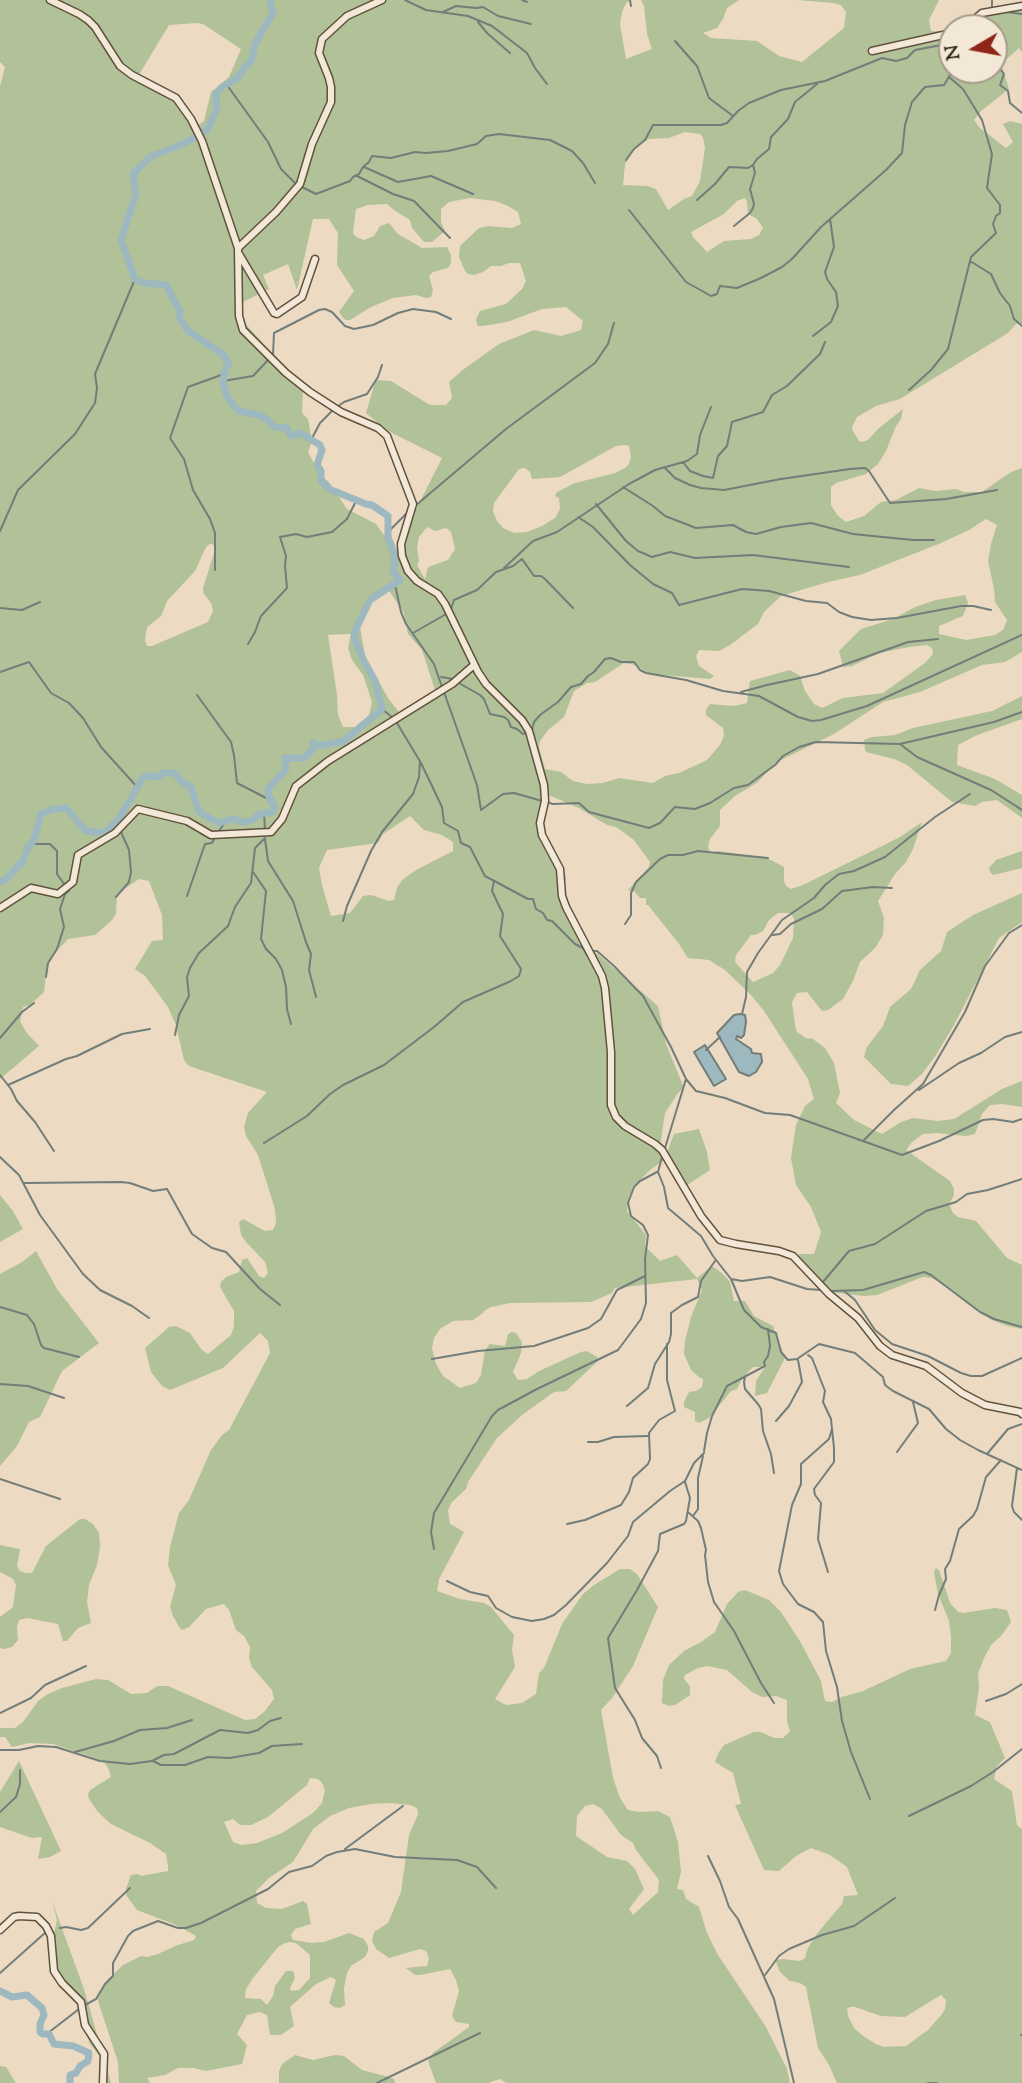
<!DOCTYPE html>
<style>
body{margin:0}
#map{position:relative;width:1022px;height:2083px;overflow:hidden;background:#ecdbc2;font-family:"Sorts Mill Goudy",serif}
canvas{display:block}
.north{position:absolute;left:938px;top:14px;width:70px;height:70px;box-sizing:border-box;background:#f3e8d7;border:2px solid #a69a88;border-radius:50%;rotate:260deg;font-size:19px;font-weight:700;line-height:28px;text-align:center;color:#332412}
.north::after{content:'';display:block;margin:auto;width:24px;height:32px;background:#8f2418;clip-path:polygon(50% 0,100% 100%,50% 72%,0 100%)}
</style>
<div id="map">
<canvas width="1022" height="2083"></canvas>
<div class="north">N</div>
</div>
<script>
const ctx = document.querySelector('canvas').getContext('2d');
ctx.lineJoin = 'round';
function paint(path, color) { ctx.fillStyle = color; ctx.fill(path, 'evenodd'); }
const toPath = rows => new Path2D(rows.map(r => 'M' + r).join(''));
function strokePath(path, color, width, dash) { ctx.strokeStyle = color; ctx.lineWidth = width; ctx.lineCap = dash ? 'butt' : 'round'; ctx.setLineDash(dash || []); ctx.stroke(path); }
paint(toPath([
 [0,0,631,0,626,3,622,12,620,24,626,59,652,49,647,34,644,6,641,0,739,0,727,8,723,19,717,28,703,33,711,38,757,41,779,56,802,62,844,28,846,12,841,5,833,3,798,0,939,0,929,20,931,31,952,32,952,70,994,70,994,28,960,28,977,14,1022,2,1022,52,1019,48,1001,64,1009,89,981,111,974,120,980,128,1006,148,1013,142,1003,124,1010,121,1022,124,1022,324,1016,324,1008,333,900,399,876,406,857,417,852,427,853,431,859,441,862,442,868,440,878,429,903,409,901,419,896,426,886,451,878,464,866,474,836,483,831,487,831,505,838,516,846,522,864,516,881,502,896,500,919,488,936,491,956,489,964,492,982,492,1011,472,1022,468,1022,652,1005,662,982,665,920,692,883,702,834,734,775,763,758,782,735,796,720,810,720,826,710,839,708,846,710,853,719,851,767,858,784,867,784,881,786,886,791,889,803,885,872,851,900,837,922,822,913,849,906,862,895,874,878,901,884,918,883,935,875,948,860,962,853,981,843,999,828,1010,822,1011,807,992,797,993,792,1002,795,1025,797,1032,806,1038,813,1039,825,1048,834,1063,840,1093,836,1103,854,1120,882,1134,901,1122,913,1118,938,1121,954,1119,1002,1089,1022,1081,1022,1107,1002,1104,990,1105,982,1114,975,1134,966,1136,937,1133,923,1134,912,1142,906,1150,950,1181,954,1189,954,1195,949,1204,953,1213,958,1217,976,1221,1007,1258,1022,1265,1022,1329,1007,1326,990,1319,952,1290,932,1278,923,1277,877,1295,864,1296,821,1291,800,1261,799,1254,814,1254,821,1232,811,1207,796,1185,791,1158,796,1125,805,1106,814,1099,808,1079,764,1011,751,995,725,970,709,960,688,958,679,944,648,905,646,905,646,898,640,898,635,892,628,890,649,867,650,862,634,840,616,827,607,825,579,808,546,794,543,827,548,841,566,877,563,899,581,940,658,1006,666,1044,684,1088,678,1093,665,1113,660,1146,666,1155,674,1134,699,1129,707,1152,710,1170,684,1187,665,1159,650,1170,633,1187,628,1200,627,1211,646,1235,645,1246,660,1261,677,1255,697,1278,712,1266,722,1273,730,1282,734,1301,745,1301,754,1316,773,1326,785,1358,767,1393,755,1396,756,1381,765,1367,753,1367,742,1379,737,1389,731,1391,709,1418,699,1423,695,1421,695,1412,684,1407,684,1402,689,1392,696,1391,702,1387,703,1381,703,1379,700,1378,691,1370,684,1354,685,1341,691,1317,702,1290,697,1279,615,1288,612,1293,591,1302,510,1303,491,1307,484,1311,483,1313,473,1320,453,1321,440,1329,434,1338,432,1348,436,1364,443,1376,460,1388,476,1383,481,1375,485,1350,490,1344,505,1346,508,1334,512,1332,516,1333,522,1342,521,1353,513,1372,518,1380,527,1379,539,1371,581,1352,587,1351,597,1357,598,1361,566,1391,554,1392,522,1415,497,1438,468,1482,466,1489,452,1502,448,1510,450,1524,464,1532,439,1579,437,1591,460,1599,484,1603,491,1607,514,1635,512,1650,515,1667,495,1699,506,1705,522,1703,536,1694,539,1673,544,1668,562,1624,583,1594,594,1585,620,1569,630,1569,637,1574,658,1607,633,1666,612,1698,601,1710,613,1778,620,1798,628,1810,639,1812,658,1811,670,1817,678,1842,681,1872,677,1889,683,1890,686,1899,699,1907,707,1933,718,1955,766,2027,787,2069,790,2083,506,2083,500,2079,488,2083,436,2083,428,2061,433,2053,469,2027,469,2024,456,2022,452,2016,459,1991,456,1980,450,1969,420,1975,415,1975,406,1968,427,1966,429,1958,426,1951,420,1949,389,1958,376,1949,372,1941,374,1932,388,1923,401,1892,409,1835,418,1814,417,1808,410,1805,389,1803,371,1804,349,1808,330,1816,313,1829,293,1862,269,1878,256,1891,257,1903,266,1908,282,1909,303,1901,307,1904,311,1924,295,1929,291,1935,293,1940,312,1943,324,1942,349,1933,364,1939,368,1946,368,1951,365,1957,351,1966,347,1973,344,1988,345,2005,340,2008,334,2007,329,2003,336,1980,331,1977,316,1984,290,2007,294,2026,281,2035,270,2035,267,2015,260,2012,247,2015,237,2034,247,2045,242,2064,206,2071,194,2068,178,2068,165,2075,147,2078,150,2083,119,2083,118,2062,97,1998,109,1978,123,1965,141,1956,147,1957,158,1954,175,1946,194,1940,196,1936,176,1925,137,1910,126,1895,126,1889,131,1875,138,1874,141,1876,168,1871,168,1866,166,1854,150,1843,111,1824,98,1812,89,1799,88,1794,90,1790,111,1777,109,1770,105,1763,98,1759,53,1744,29,1743,12,1747,5,1737,0,1737,0,1728,15,1728,23,1722,38,1701,48,1694,62,1688,96,1679,108,1680,131,1694,147,1693,157,1686,168,1686,245,1720,255,1719,264,1712,274,1699,272,1690,252,1667,249,1658,250,1647,244,1636,236,1630,229,1610,224,1604,206,1609,189,1627,182,1630,179,1627,173,1616,170,1607,176,1585,168,1565,170,1547,179,1513,189,1500,211,1450,222,1435,229,1430,270,1353,268,1341,260,1333,223,1368,170,1390,162,1386,151,1372,145,1348,169,1327,176,1326,190,1333,202,1350,208,1354,231,1335,234,1326,234,1311,220,1287,221,1282,226,1277,239,1272,242,1260,247,1258,259,1276,264,1278,268,1273,265,1262,247,1243,241,1235,239,1222,243,1219,265,1231,273,1230,276,1223,275,1209,258,1155,246,1136,244,1127,248,1113,267,1092,189,1066,184,1060,176,1025,168,1007,145,976,135,969,152,941,163,940,162,915,149,881,139,879,117,894,116,914,112,920,95,935,68,939,53,955,47,965,44,992,30,1005,23,1007,20,1021,26,1032,39,1046,0,1079,0,86,5,67,0,62],
 [196,23,203,24,241,49,229,77,211,92,204,121,200,124,190,127,177,101,137,78,169,25],
 [685,132,700,134,703,138,705,148,700,181,692,196,684,199,668,210,656,189,647,186,623,185,625,164,637,146,649,139,669,138],
 [470,198,495,201,508,206,518,212,521,224,512,228,488,226,479,228,460,246,459,257,465,271,468,274,474,275,483,272,491,266,501,266,509,263,520,263,526,281,522,289,506,304,480,311,476,320,478,326,483,326,507,322,542,309,566,307,583,321,581,330,561,336,534,330,499,344,464,369,449,382,452,398,446,405,430,405,391,381,377,380,375,382,366,413,386,430,442,458,394,553,389,542,376,524,347,509,329,482,321,476,308,452,312,441,308,419,302,413,303,388,242,320,241,303,269,289,263,275,288,264,297,290,313,219,329,219,338,233,337,265,354,291,339,312,345,320,350,320,371,307,393,298,416,295,426,298,431,297,433,290,429,276,433,272,448,268,451,263,451,255,447,247,422,248,398,234,389,223,380,226,374,236,364,240,356,237,353,233,356,209,368,205,387,204,395,211,410,220,412,228,424,242,432,242,445,231,441,222,441,209,449,202],
 [745,198,747,201,748,214,757,219,763,228,759,235,751,239,724,241,707,252,693,237,691,232,724,214,737,201],
 [626,445,629,446,631,456,629,464,625,468,615,473,575,483,557,492,555,496,559,498,560,509,555,518,542,526,527,532,514,533,503,528,497,521,493,511,494,503,519,469,525,468,530,472,532,479,560,477,616,446],
 [986,519,997,525,991,544,988,561,994,589,995,602,1007,620,1003,630,995,635,966,640,939,634,939,626,963,616,968,603,965,595,936,600,915,607,893,619,861,629,839,651,843,667,852,666,879,653,909,647,927,645,932,648,933,654,925,663,883,693,843,698,822,708,814,704,805,691,800,676,790,670,750,681,747,703,734,706,710,704,706,710,706,715,723,728,724,736,720,745,707,760,679,773,665,776,653,783,619,778,603,783,587,784,573,781,561,772,545,769,539,747,540,741,548,730,564,717,574,691,587,683,595,682,624,663,635,665,650,674,710,679,714,676,699,666,696,656,699,650,719,651,730,645,758,624,764,612,781,596,828,582,860,575,941,543,969,530],
 [427,527,435,531,446,528,451,532,455,549,448,560,428,567,425,579,417,565,419,561,417,547,419,537],
 [210,544,213,544,215,550,203,588,204,594,211,603,213,611,208,622,152,646,147,646,145,640,147,627,161,616,167,601,195,571,206,547],
 [386,586,404,613,408,634,422,650,437,696,402,716,388,698,365,656,360,627,373,595],
 [344,634,351,634,348,648,352,660,363,675,372,702,369,715,355,727,343,727,338,715,337,695,328,635],
 [410,816,424,830,442,835,453,842,453,851,416,870,402,880,397,888,394,900,389,901,371,895,363,896,350,913,331,916,322,885,319,868,327,850,378,843,383,834],
 [778,913,791,913,794,919,793,938,780,965,773,973,753,982,735,962,736,955,751,935,755,935,763,931,769,920],
 [310,1778,318,1779,322,1783,325,1790,322,1803,313,1813,282,1833,257,1843,242,1845,233,1842,224,1822,233,1819,240,1825,251,1825,268,1817,307,1785],
 [593,1804,602,1809,621,1835,633,1843,636,1850,659,1880,658,1892,633,1915,629,1909,644,1889,635,1869,627,1861,607,1857,576,1836,577,1816,585,1806],
 [290,1942,296,1943,310,1955,310,1978,299,1990,291,1991,290,1988,295,1978,293,1971,286,1971,275,1986,273,1996,267,2005,261,1999,245,1998,246,1989,253,1978,278,1947,285,1943],
 [1022,696,1022,719,975,736,958,745,957,765,995,779,1022,795,1022,818,997,800,982,802,975,806,952,802,907,765,894,759,866,752,865,749,864,740,872,737,895,735,913,728,992,711],
 [1022,851,1022,868,993,875,990,872,989,868,996,860],
 [1022,893,1022,922,999,938,954,1025,936,1055,922,1074,908,1086,891,1084,864,1057,867,1047,883,1026,890,1007,911,989,920,970,941,951,947,932,973,915],
 [0,1195,13,1211,23,1229,0,1242],
 [36,1251,57,1289,99,1343,62,1371,40,1417,29,1422,17,1446,0,1466,0,1274,22,1262],
 [80,1519,85,1519,93,1524,99,1533,100,1547,97,1565,89,1585,87,1602,91,1623,78,1628,67,1641,63,1641,58,1624,27,1618,19,1620,17,1627,18,1640,12,1647,4,1649,0,1648,0,1617,13,1607,16,1585,13,1579,0,1572,0,1545,20,1549,17,1566,20,1571,26,1573,32,1573,46,1546],
 [936,1568,939,1570,950,1603,958,1612,963,1613,995,1608,1007,1610,1011,1622,1001,1636,991,1645,984,1658,978,1674,979,1688,975,1715,990,1722,1005,1758,997,1766,994,1779,1012,1791,1017,1825,1022,1829,1022,2083,837,2083,829,2065,818,2048,806,1987,800,1983,790,1981,780,1972,776,1962,777,1960,783,1959,800,1961,805,1958,807,1950,815,1936,842,1904,844,1896,858,1895,847,1867,830,1855,811,1848,796,1856,779,1871,764,1870,735,1805,741,1804,733,1773,715,1762,719,1752,724,1745,754,1732,761,1732,774,1738,783,1738,790,1731,787,1722,787,1700,776,1696,762,1697,752,1692,727,1670,707,1666,698,1668,685,1675,684,1679,690,1686,690,1695,675,1705,669,1706,662,1703,663,1680,669,1665,684,1651,701,1642,715,1632,727,1604,738,1592,745,1590,769,1600,781,1612,801,1643,821,1681,825,1701,832,1702,842,1697,863,1691,910,1669,946,1661,951,1653,951,1637,949,1621,938,1594,934,1572],
 [941,1995,946,2000,945,2009,942,2014,928,2030,906,2046,884,2047,876,2044,863,2036,854,2028,848,2016,847,2009,850,2007,855,2007,881,2016,905,2017],
 [19,1761,61,1851,50,1857,38,1859,42,1837,32,1838,0,1827,0,1792],
 [52,1901,84,1989,111,2083,101,2083,101,2058,90,2044,83,2027,82,2006,74,2002,53,1977,50,1956,50,1937,55,1930,57,1920],
 [295,2055,313,2060,335,2055,344,2056,362,2070,389,2077,394,2079,395,2083,279,2083,279,2071,282,2064],
 [0,2066,6,2067,16,2083,0,2083]
]), '#b1c198');
const water = toPath([
 [740,1014,745,1015,746,1022,744,1035,741,1038,737,1036,736,1039,751,1049,752,1053,761,1054,762,1062,756,1072,749,1076,739,1072,717,1033,734,1015,740,1014],
 [705,1045,726,1079,714,1086,694,1052,705,1045]
]);
paint(water, '#9db8be');
strokePath(water, '#737d79', 2);
strokePath(toPath([
 [405,0,426,10,468,16,492,26,527,53,535,68,547,84],
 [522,0,527,2],
 [630,0,631,6],
 [992,0,992,9],
 [443,12,456,6,476,8,483,7,498,16,531,24],
 [1006,12,1022,14],
 [478,22,487,33,510,53],
 [977,28,987,15],
 [675,41,697,66,709,98,733,116],
 [994,61,1004,74,1000,85,1008,91,1010,103,1022,113],
 [227,85,268,142,281,169,295,183],
 [626,160,634,149,645,140,653,125,721,125,727,123,738,111,749,103,781,90,825,81,882,58,896,61,907,58,915,50,952,43],
 [364,167,398,182,431,176,473,194],
 [357,176,393,194,414,201,450,238],
 [300,186,316,194,350,181,353,177,359,174,363,167,369,162,372,156,391,158,415,152,426,153,448,151,477,144,486,136,499,134,550,140,572,151,583,163,595,183],
 [697,200,715,184,729,167,748,168,753,165,757,159,769,149,771,137,788,119,795,102,817,84],
 [629,210,686,282,711,296,717,294,720,286,737,288,761,278,782,267,792,259,821,227,886,170,902,153,905,125,912,102,925,87,944,85,953,70],
 [734,226,750,213,753,208,754,204,750,189,755,173,753,165],
 [970,261,991,274,1000,293,1010,306,1014,319,1022,326],
 [813,336,831,322,838,306,836,292,827,279,825,272,834,247,830,219],
 [273,355,274,333,319,310,325,309,332,312,345,326,354,329,373,325,398,313,413,309,436,312,451,319],
 [223,381,253,376,269,359],
 [909,390,931,370,948,349,971,257,996,233,993,224,996,216,1000,213,1000,205,987,188,992,154,982,120,963,89,949,77],
 [337,407,344,402,367,394,378,377,382,365],
 [311,440,320,423,333,410],
 [683,462,690,471,703,476,713,478,718,456,727,446,732,422,763,412,772,395,787,386,820,354,825,342],
 [664,467,675,478,690,485,701,488,724,490,781,479,850,469,865,468,869,471,890,503,946,499,997,490],
 [623,487,653,506,665,516,696,528,733,525,746,532,756,534,781,527,811,523,853,534,913,540,934,540],
 [596,504,626,541,638,551,652,557,670,552,695,558,753,555,849,567],
 [415,506,506,429,595,363,608,344,614,323],
 [578,517,593,527,630,565,653,584,672,593,679,605,742,589,769,591,806,601,827,603,839,612,852,617,871,620,897,618,961,606,973,606,991,610],
 [0,531,18,490,75,434,95,403,97,388,95,374,135,279],
 [388,532,408,512],
 [504,568,533,541,557,532,629,484,655,470,687,461,697,454,700,435,711,407],
 [215,570,215,533,210,519,193,490,184,459,170,438,188,387,224,374],
 [395,585,401,612,406,624,434,664,442,687],
 [0,608,22,610,40,602],
 [451,609,454,600,477,590,496,572,513,566,522,559,534,576,541,576,545,579,573,608],
 [413,633,448,613],
 [248,644,255,632,261,616,287,588,285,566,286,556,280,537,296,534,307,537,332,532,347,519,356,501],
 [0,672,29,662,51,693,69,703,83,718,101,747,138,788],
 [441,677,453,679],
 [457,682,480,695,484,699,490,714,504,717,508,720,511,727,517,729,523,734,527,733],
 [444,692,477,785,481,810,503,794,514,793,553,804,579,803,589,812,649,828,660,823,675,807,695,809,710,803,734,788,748,785,775,765,783,756,799,747,816,742,900,744,994,722,1022,712],
 [741,692,767,685,818,674,908,642,938,639],
 [197,695,231,742,234,755,237,783,270,800],
 [382,709,393,718],
 [397,723,421,763,442,807,444,823,458,831,461,843,470,847,485,876,528,899,533,899,536,909,543,913,547,920,552,921,575,944,583,948,587,955],
 [532,730,534,722,540,715,558,702,571,687,581,684,588,676,594,672,605,659,611,658,621,662,634,662,640,670,646,673,686,680,723,691,759,696,798,717,812,721,821,720,867,706,1022,635],
 [900,744,917,757,991,790,1022,810],
 [264,814,265,830],
 [110,828,116,830],
 [218,832,225,823],
 [265,839,268,861,293,901,306,942,311,954,309,970,316,997],
 [32,844,50,844,57,851,57,874,69,891,65,894,60,909,64,927,57,949,48,963,46,977],
 [253,872,266,891,261,939,266,949,276,959,282,970,286,987,287,1009,291,1024],
 [187,896,205,844,212,843,215,837],
 [116,897,129,882,131,872,129,850,121,832],
 [343,921,347,906,371,851,382,832,413,794,419,777,420,761],
 [625,924,631,915,631,893,636,882,660,859,668,855,683,855,698,851,768,858],
 [773,935,780,934,791,924,822,909,842,891,873,887,892,888],
 [593,951,597,951,614,966,643,996,671,1047,686,1079,696,1091,725,1098,765,1113,790,1115,902,1155,939,1141,983,1120,993,1119,1013,1122,1022,1119],
 [742,1014,746,997,747,972,758,953,782,920,814,898,825,885,839,874,854,871,885,857,935,817,970,794],
 [175,1035,179,1015,189,996,187,977,190,968,199,953,228,926,235,907,251,883,255,848,265,838],
 [0,1038,22,1012,34,1003],
 [706,1050,720,1037],
 [0,1075,11,1089,17,1101,35,1122,54,1151],
 [8,1085,66,1059,77,1056,122,1034,150,1029],
 [919,1090,959,1063,981,1053,1005,1037,1022,1032],
 [864,1140,894,1110,923,1084,965,1012,985,966,1009,933,1022,925],
 [264,1143,307,1116,330,1094,343,1085,384,1065,434,1027,463,1002,511,981,519,976,521,969,500,936,503,914,492,891,494,881],
 [665,1148,686,1079],
 [0,1157,19,1175,40,1215,83,1274,100,1290,132,1306,149,1318],
 [662,1157,658,1172,664,1187,668,1208,701,1236,713,1256,731,1279,744,1310,761,1327,776,1333,781,1352,788,1360,797,1359,819,1344,855,1353,883,1377,885,1385,893,1391,929,1409,946,1429,960,1440,978,1450,1022,1470],
 [24,1183,121,1182,130,1183,153,1191,167,1189,192,1234,212,1248,226,1252,260,1289,280,1305],
 [731,1279,742,1281,770,1277,807,1289,821,1290],
 [823,1282,849,1251,875,1244,926,1211,956,1202,967,1194,988,1190,1022,1179],
 [831,1291,863,1290,924,1272,931,1275,980,1312,994,1319,1022,1327],
 [844,1291,855,1300,875,1330,892,1344,928,1356,961,1373,971,1376,982,1376,1022,1358],
 [0,1307,27,1315,34,1324,41,1345,44,1348,79,1357],
 [808,1355,812,1358,825,1391,823,1402,831,1419,834,1448,834,1462,814,1489,815,1495,821,1503,818,1539,828,1572],
 [432,1359,478,1351,534,1346,588,1328,601,1319,617,1290,645,1276],
 [745,1377,744,1382,745,1389,758,1404,761,1409,763,1431,771,1454,774,1473],
 [0,1384,28,1386,64,1398],
 [627,1406,648,1388,655,1364,669,1342,671,1334,671,1313,682,1305,698,1297,701,1281,715,1261],
 [776,1421,789,1406,802,1382,798,1360],
 [832,1429,829,1439,801,1464,801,1484,792,1505,779,1571,783,1584,798,1604,814,1612,823,1622,826,1651,837,1687,842,1721,851,1752,870,1799],
 [588,1442,598,1442,614,1437,648,1436],
 [704,1451,707,1433,712,1416,727,1386,765,1366,764,1362,768,1356,770,1346,768,1329],
 [897,1452,918,1423,913,1402],
 [987,1454,1008,1429,1022,1424],
 [1017,1468,1012,1506,1014,1512,1022,1520],
 [0,1479,60,1499],
 [689,1513,698,1521,701,1528,706,1550,705,1555,708,1582,714,1602,734,1631,761,1683,774,1703],
 [693,1516,698,1509,698,1478,703,1456],
 [567,1524,585,1520,621,1505,629,1492,633,1478,648,1464,650,1459,649,1433,659,1420,675,1411,667,1380,667,1344],
 [434,1549,431,1532,434,1513,492,1416,498,1410,535,1390,618,1350,641,1319,646,1303,645,1259,648,1235,643,1225,631,1216,628,1203,634,1187,640,1181,657,1172],
 [447,1581,470,1592,488,1596,496,1608,512,1617,532,1621,544,1619,554,1615,566,1605,607,1563,628,1536,633,1522,670,1491,685,1481,694,1463,704,1453],
 [935,1610,939,1595,946,1579,945,1569,950,1561,959,1529,973,1516,977,1509,986,1477,1001,1460],
 [986,1701,1006,1694,1022,1684],
 [0,1713,31,1698,45,1685,86,1666],
 [0,1750,19,1750,38,1746,56,1747,100,1761,130,1764,152,1761,164,1755,174,1754,220,1730,248,1733,258,1730,270,1721,281,1718],
 [75,1752,114,1741,140,1730,167,1728,192,1720],
 [153,1761,161,1765,185,1765,208,1757,230,1758,247,1755,259,1753,272,1746,302,1744],
 [661,1768,657,1756,642,1738,635,1720,615,1688,608,1638,637,1590,658,1551,660,1534,684,1524,686,1521,690,1498,685,1482],
 [0,1812,16,1797,20,1784,20,1770],
 [909,1816,971,1786,993,1772,1022,1749],
 [345,1849,403,1806],
 [708,1856,720,1881,729,1907,738,1919,774,1999,794,2083],
 [60,1928,66,1927,81,1930,88,1928,130,1888],
 [0,1973,46,1932],
 [765,1975,779,1956,789,1949,822,1935,854,1926,895,1898],
 [85,2005,96,1999,105,1984,113,1976,113,1963,128,1936,133,1931,158,1921,178,1928,186,1928,201,1923,268,1889,289,1872,312,1866,326,1856,337,1852,355,1849,395,1857,457,1860,477,1867,496,1888],
 [48,2033,79,2009],
 [1021,2035,1022,2035],
 [377,2083,480,2033],
 [928,2083,937,2083]
]), '#737d79', 2);
strokePath(toPath([
 [0,882,6,879,23,861,27,849,34,840,41,814,53,809,66,808,86,831,104,833,118,820,143,778,147,776,160,777,162,773,175,773,183,783,191,787,199,812,219,823,233,819,244,822,251,821,260,814,272,812,275,807,269,797,268,789,286,769,285,758,304,758,312,750,313,743,318,746,344,741,382,709,375,681,364,661,355,640,354,633,370,600,400,580,393,572,395,562,392,547,388,538,388,516,372,505,366,504,329,489,321,480,321,471,317,465,322,450,320,445,300,433,291,436,287,428,274,427,267,419,259,415,238,411,227,396,223,384,225,369,229,364,225,356,187,330,179,317,180,311,166,285,144,283,135,279,121,240,136,194,133,174,150,157,185,143,207,130,217,109,216,94,222,87,236,79,252,59,255,44,273,13,270,0],
 [0,1991,12,1997,27,1995,42,2008,44,2015,40,2024,40,2032,43,2034,49,2034,54,2044,73,2046,89,2053,88,2061,80,2066,76,2073,70,2075,70,2083]
]), '#9db8be', 7);
const minor = toPath([
 [50,0,79,14,88,20,95,27,120,66,132,75,176,98,191,119,202,141,238,248,239,316,243,330,286,373,310,392,341,412,378,428,387,436,413,504,401,544,402,556,408,571,417,581,438,594,445,604,478,672,486,684,522,720,529,731,544,785,545,801,540,823,542,835,560,869,562,896,566,907,602,976,605,988,611,1052,611,1105,616,1117,625,1126,655,1144,662,1150,701,1216,720,1240,736,1244,779,1251,793,1256,829,1294,858,1318,880,1346,892,1355,926,1366,962,1393,985,1405,1020,1412,1022,1414],
 [964,28,982,13,1022,6],
 [872,51,952,33],
 [238,248,276,212,300,184,312,144,331,102,331,87,329,78,319,53,322,39,347,16,382,0],
 [239,254,274,313,277,314,302,297,315,259],
 [0,908,31,888,58,894,73,882,78,855,115,833,138,809,187,821,211,835,271,832,282,819,296,786,328,761,452,684,474,665],
 [0,1930,14,1917,19,1916,37,1917,46,1926,51,1936,54,1971,62,1983,81,2002,85,2025,104,2054,103,2083]
]);
strokePath(minor, '#61523e', 9);
strokePath(minor, '#f3e8d7', 6);
</script>
